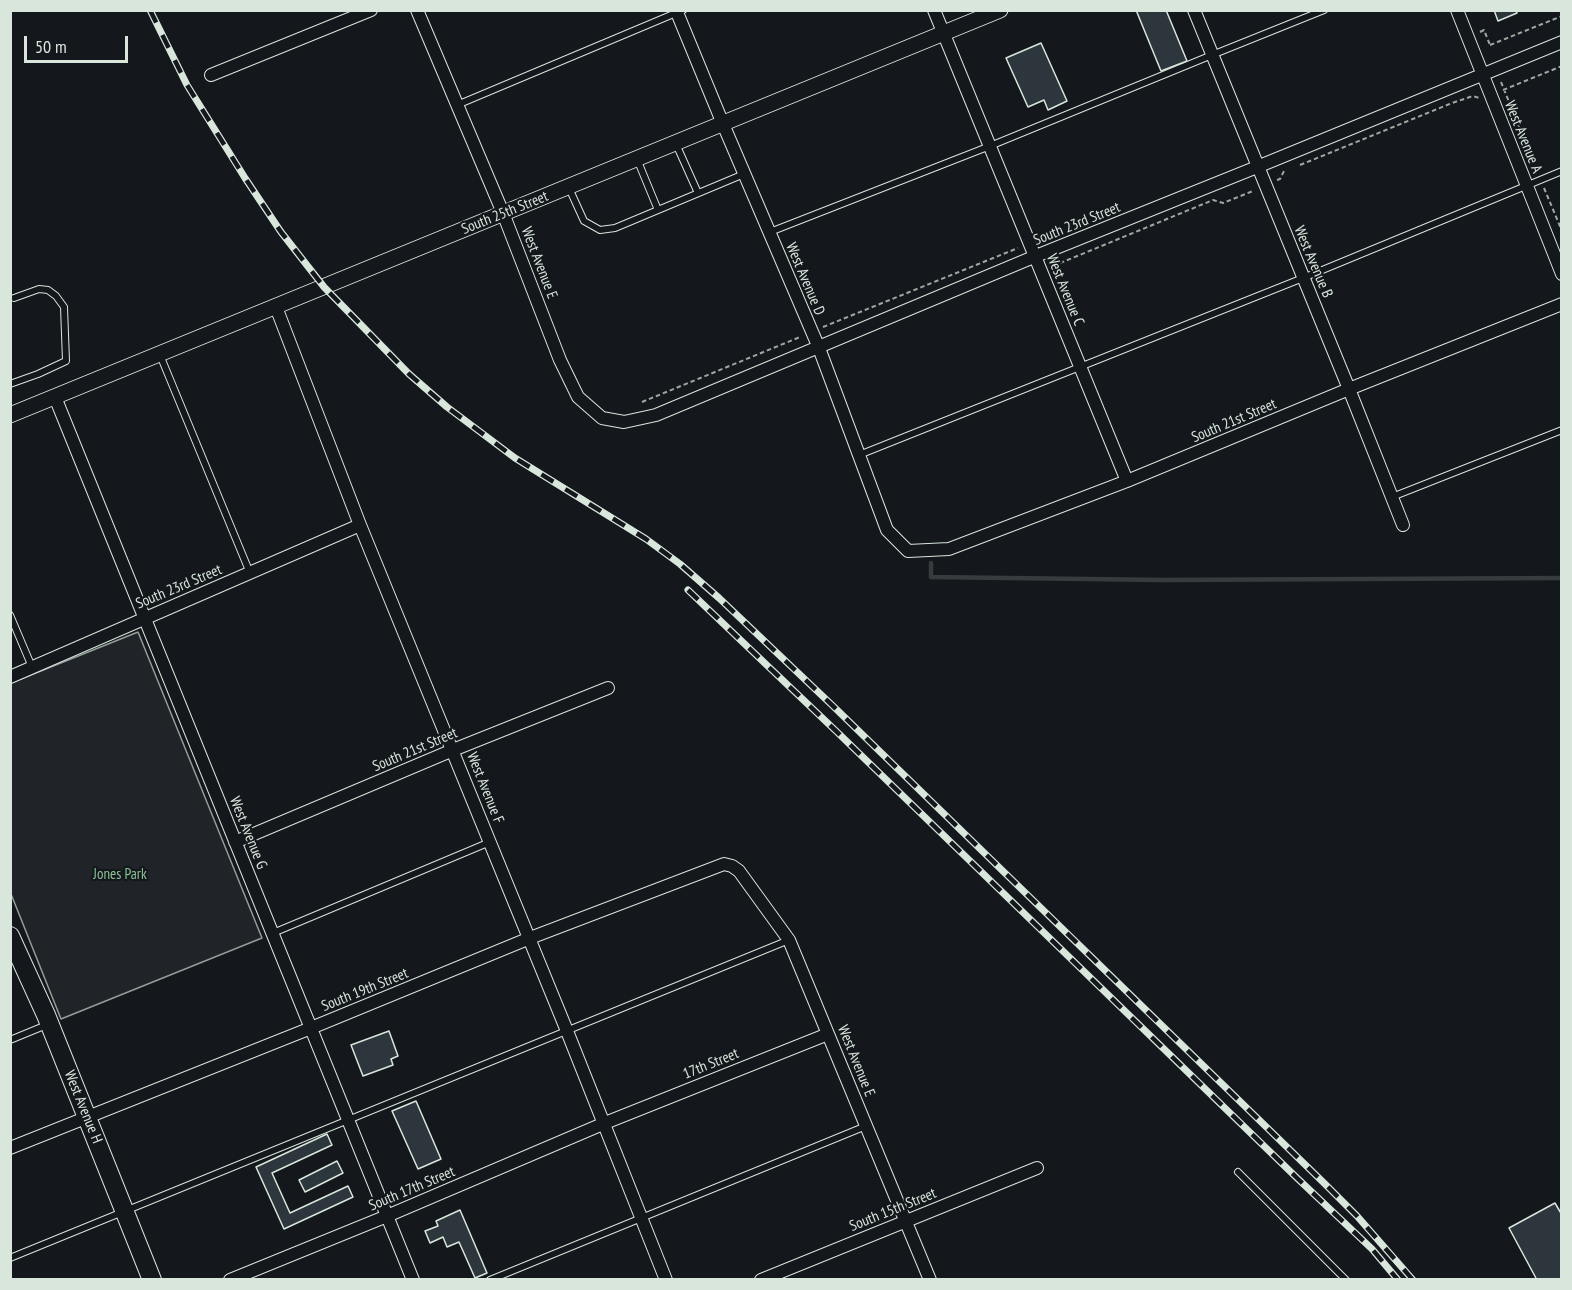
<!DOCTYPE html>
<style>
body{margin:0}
#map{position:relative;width:1572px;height:1290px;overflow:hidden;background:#14181c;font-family:"PT Sans Narrow",sans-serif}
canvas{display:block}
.frame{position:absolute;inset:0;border:12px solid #d8e6dc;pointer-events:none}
.scale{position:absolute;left:24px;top:36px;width:104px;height:27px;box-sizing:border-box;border:3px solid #d8e6dc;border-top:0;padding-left:8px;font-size:18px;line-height:21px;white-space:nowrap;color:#d8e6dc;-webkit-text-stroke:4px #14181c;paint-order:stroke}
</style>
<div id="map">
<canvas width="1572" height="1290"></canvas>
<div class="frame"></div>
<div class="scale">50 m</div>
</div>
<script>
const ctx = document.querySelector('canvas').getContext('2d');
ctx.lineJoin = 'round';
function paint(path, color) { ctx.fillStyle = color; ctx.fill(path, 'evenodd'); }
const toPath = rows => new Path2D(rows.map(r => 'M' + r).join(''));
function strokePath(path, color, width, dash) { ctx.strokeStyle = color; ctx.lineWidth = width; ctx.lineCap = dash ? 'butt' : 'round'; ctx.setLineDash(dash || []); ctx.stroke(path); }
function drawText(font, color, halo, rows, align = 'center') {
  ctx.font = font + ' "PT Sans Narrow",sans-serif'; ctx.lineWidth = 4.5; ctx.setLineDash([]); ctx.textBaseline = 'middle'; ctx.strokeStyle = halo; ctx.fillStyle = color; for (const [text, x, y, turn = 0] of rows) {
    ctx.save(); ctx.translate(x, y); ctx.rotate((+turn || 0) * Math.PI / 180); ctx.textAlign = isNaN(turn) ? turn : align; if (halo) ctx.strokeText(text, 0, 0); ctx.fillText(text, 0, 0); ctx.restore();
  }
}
const green = toPath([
 [138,632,262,938,61,1019,11,894,11,683,138,632]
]);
paint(green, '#202428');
strokePath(green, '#939e99', 1.5);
strokePath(toPath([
 [931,563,931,577,1163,580,1562,578]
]), '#363b3e', 4.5);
const building = toPath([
 [1136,10,1166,10,1187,61,1161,71,1136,10],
 [1494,10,1516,10,1517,13,1498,21,1494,10],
 [1041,43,1067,101,1048,110,1044,100,1028,107,1006,58,1041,43],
 [389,1031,398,1056,391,1059,393,1065,363,1076,351,1045,389,1031],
 [416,1101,441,1159,418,1169,392,1111,416,1101],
 [327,1134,332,1145,272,1173,290,1213,348,1186,353,1197,284,1229,256,1167,327,1134],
 [337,1161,343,1173,305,1192,299,1180,337,1161],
 [1555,1203,1562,1215,1562,1280,1537,1280,1509,1228,1555,1203],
 [460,1210,487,1273,475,1278,459,1242,447,1247,443,1237,430,1243,425,1231,438,1226,436,1221,460,1210]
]);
paint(building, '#2c363c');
strokePath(building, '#d8e6dc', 1.5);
const service = toPath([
 [457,105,683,10],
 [676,144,698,193],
 [637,159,658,210],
 [569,188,584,221,600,230,615,228,744,174],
 [770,232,990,146,1212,55,1324,10],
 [160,355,250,573],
 [10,384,38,374,66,361,64,307,56,296,48,290,39,289,14,298],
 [859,455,1303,278,1562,171],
 [1392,497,1562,430],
 [10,615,32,667],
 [273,933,490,842],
 [10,1040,49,1024],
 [1238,1172,1346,1280],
 [10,1258,789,940],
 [490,1280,866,1126]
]);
const minor = toPath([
 [417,10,503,213,560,360,578,397,602,418,624,422,656,415,1036,256,1257,167,1562,42],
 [676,10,723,124,819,348,887,530,908,551,949,549,1127,481,1349,389,1562,304],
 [934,10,1127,481],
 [1194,10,1349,389,1403,525],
 [1457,10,1562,274],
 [211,75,371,10],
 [276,307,360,525,567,1031,666,1280],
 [55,397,413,1280],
 [10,677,360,525],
 [235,842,453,750,608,688],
 [10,1148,311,1028,530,938,724,864,732,866,739,871,789,940,930,1280],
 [230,1280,387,1216,605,1123,828,1034],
 [761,1280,1037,1168]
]);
const tertiary = toPath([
 [10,415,1000,10]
]);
const secondary = toPath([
 [10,936,46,1015,152,1280]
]);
strokePath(service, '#d8e6dc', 8);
strokePath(minor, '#d8e6dc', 14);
strokePath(tertiary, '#d8e6dc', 17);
strokePath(secondary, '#d8e6dc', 20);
strokePath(toPath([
 [1480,32,1484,30,1490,45,1489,46],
 [1490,45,1562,16],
 [1501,82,1537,171],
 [1503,90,1562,66],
 [1300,165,1452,103,1473,96,1479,98],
 [1277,180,1280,179,1284,171,1286,170],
 [1544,188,1562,231],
 [1053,266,1213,200,1223,203,1253,191],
 [823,327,1018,248],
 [642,402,800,337]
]), '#9da8a2', 2, [4.5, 3]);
strokePath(service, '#14181c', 6);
strokePath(minor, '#14181c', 12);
strokePath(tertiary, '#14181c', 15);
strokePath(secondary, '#14181c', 18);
const rail = toPath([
 [150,10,187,85,245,178,281,232,324,287,409,374,447,407,515,458,646,539,680,564,719,598,833,706,1324,1183,1357,1216,1413,1280],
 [688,590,836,731,1297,1178,1372,1249,1398,1280]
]);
strokePath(rail, '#d8e6dc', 7);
strokePath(rail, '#14181c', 4.5, [14]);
drawText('15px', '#d8e6dc', '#14181c', [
 ["West Avenue A",1523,137,68],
 ["South 25th Street",505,213,-22],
 ["South 23rd Street",1077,224,-22],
 ["West Avenue B",1313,262,67],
 ["West Avenue E",539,263,69],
 ["West Avenue D",805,279,67],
 ["West Avenue C",1065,290,68],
 ["South 21st Street",1234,421,-23],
 ["South 23rd Street",179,587,-23],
 ["South 21st Street",415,750,-23],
 ["West Avenue F",485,788,68],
 ["West Avenue G",248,833,68],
 ["South 19th Street",365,990,-22],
 ["West Avenue E",856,1061,68],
 ["17th Street",711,1064,-22],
 ["West Avenue H",83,1107,68],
 ["South 17th Street",412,1189,-23],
 ["South 15th Street",893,1210,-22]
]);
drawText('15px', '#8ac095', '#14181c', [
 ["Jones Park",120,875]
]);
</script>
